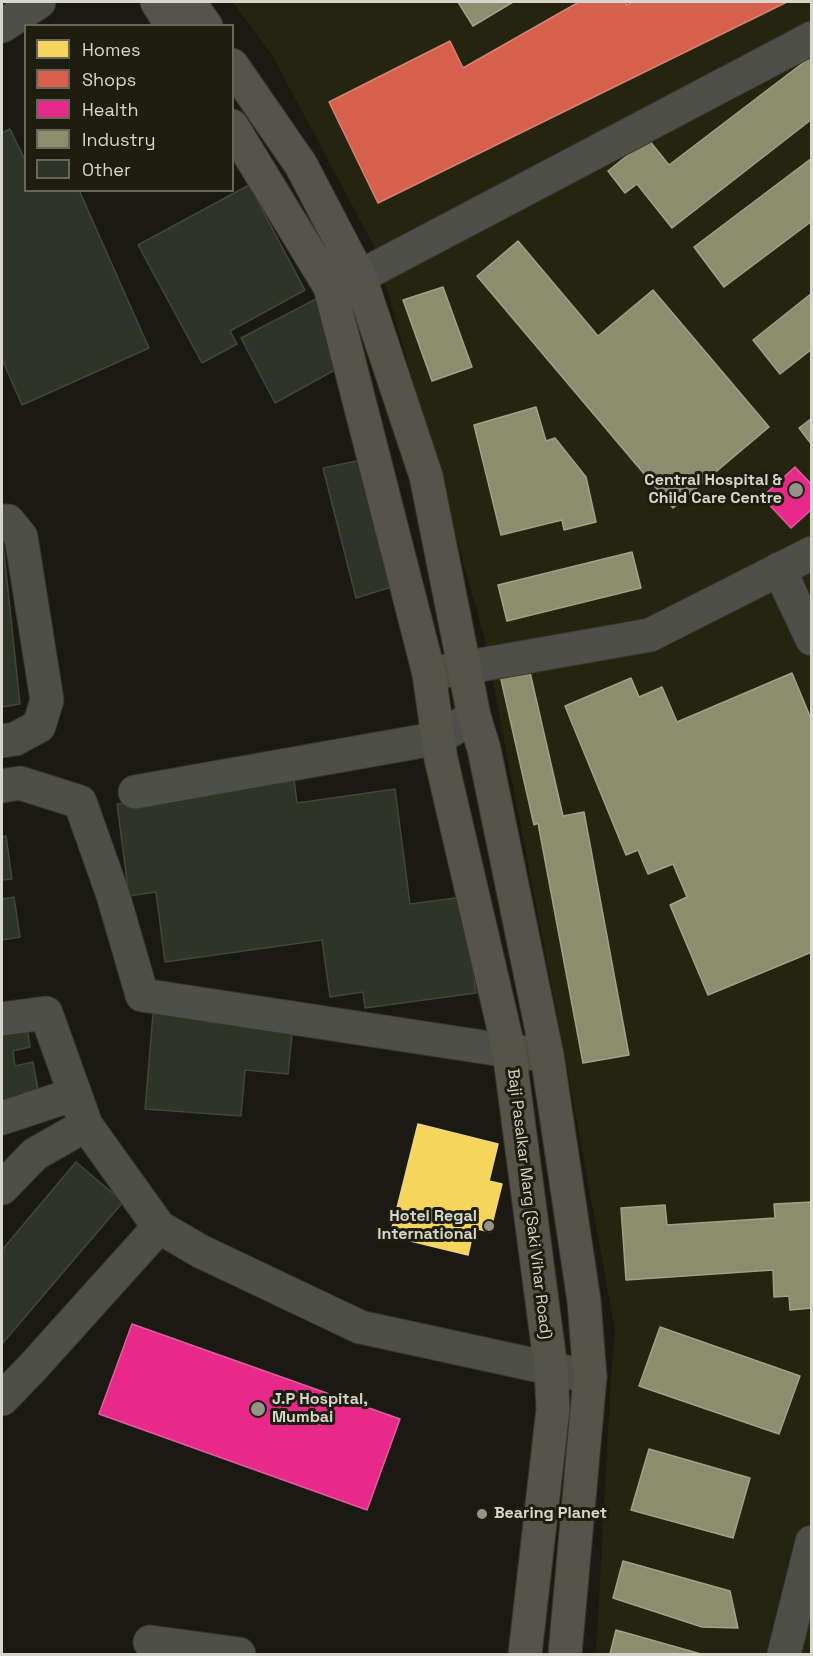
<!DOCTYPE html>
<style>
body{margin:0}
#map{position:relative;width:813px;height:1656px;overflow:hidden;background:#1a1a12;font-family:"Space Grotesk",sans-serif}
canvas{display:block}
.frame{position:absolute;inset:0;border:3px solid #d6d6cc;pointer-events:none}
.legend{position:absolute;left:24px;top:24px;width:210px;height:168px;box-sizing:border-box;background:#1d1e0f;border:2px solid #67685b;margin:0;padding:8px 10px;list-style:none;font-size:18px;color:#d6d6cc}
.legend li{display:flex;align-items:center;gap:12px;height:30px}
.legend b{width:30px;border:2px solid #67685b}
</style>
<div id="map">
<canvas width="813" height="1656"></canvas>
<div class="frame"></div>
<ul class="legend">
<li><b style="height:16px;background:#f6d55c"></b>Homes</li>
<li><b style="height:16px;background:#d6604d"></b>Shops</li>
<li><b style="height:16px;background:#e7298a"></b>Health</li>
<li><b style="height:16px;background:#8c8c6e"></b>Industry</li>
<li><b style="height:16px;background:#2e3426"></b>Other</li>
</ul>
</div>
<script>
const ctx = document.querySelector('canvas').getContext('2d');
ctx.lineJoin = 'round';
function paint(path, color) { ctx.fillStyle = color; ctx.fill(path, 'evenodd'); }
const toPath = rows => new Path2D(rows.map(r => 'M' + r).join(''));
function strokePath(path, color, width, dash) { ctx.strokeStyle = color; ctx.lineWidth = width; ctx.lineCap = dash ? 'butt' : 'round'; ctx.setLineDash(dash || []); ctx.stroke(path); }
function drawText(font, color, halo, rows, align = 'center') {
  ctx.font = font + ' "Space Grotesk",sans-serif'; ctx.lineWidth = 6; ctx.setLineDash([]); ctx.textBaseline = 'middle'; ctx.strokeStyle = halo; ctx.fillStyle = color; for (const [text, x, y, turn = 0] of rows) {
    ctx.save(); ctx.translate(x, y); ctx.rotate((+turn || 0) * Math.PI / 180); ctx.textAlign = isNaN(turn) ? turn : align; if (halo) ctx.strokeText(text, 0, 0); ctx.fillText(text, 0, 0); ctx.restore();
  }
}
paint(toPath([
 [233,2,811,2,811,1654,596,1654,611,1376,615,1330,558,1019,484,636,376,250,273,57]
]), '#24240f');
const homes = toPath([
 [418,1124,498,1144,489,1181,502,1184,490,1232,474,1228,468,1255,390,1236,418,1124]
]);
paint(homes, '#f6d55c');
strokePath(homes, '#ecd57e', 1.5);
const shops = toPath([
 [579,2,625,2,627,5,632,2,787,2,378,203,329,102,450,41,463,68,579,2]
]);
paint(shops, '#d6604d');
strokePath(shops, '#d68373', 1.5);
const health = toPath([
 [795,467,812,485,812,509,791,528,762,497,795,467],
 [132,1324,400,1419,367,1510,99,1414,132,1324]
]);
paint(health, '#e7298a');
strokePath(health, '#e25d9e', 1.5);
const industry = toPath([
 [458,2,513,2,473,26,458,2],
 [812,56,812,119,672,228,637,184,625,193,608,171,648,139,669,165,812,56],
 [812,158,812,221,724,287,694,247,812,158],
 [518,241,598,336,653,290,769,427,673,508,477,276,518,241],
 [443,287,472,367,432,381,403,300,443,287],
 [812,293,812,349,780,374,753,340,812,293],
 [536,407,546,441,555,438,586,477,596,522,564,530,562,520,501,535,474,425,536,407],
 [812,418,812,445,799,428,812,418],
 [632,552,641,588,507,621,498,585,632,552],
 [529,668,563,816,584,812,629,1055,583,1063,538,823,534,825,500,675,529,668],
 [792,673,812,721,812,952,708,995,670,905,687,897,673,864,648,874,638,850,626,855,565,706,631,678,639,697,662,687,677,722,792,673],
 [812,1202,812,1308,790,1310,789,1296,774,1297,773,1270,626,1280,621,1208,665,1205,667,1225,775,1218,774,1204,812,1202],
 [660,1327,800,1376,779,1434,639,1386,660,1327],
 [649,1449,750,1478,733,1538,631,1510,649,1449],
 [623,1561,730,1591,738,1628,702,1627,613,1598,623,1561],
 [616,1630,701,1654,610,1654,616,1630]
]);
paint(industry, '#8c8c6e');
strokePath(industry, '#a2a28a', 1.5);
const building = toPath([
 [10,129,26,162,26,190,79,190,149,348,22,405,2,359,2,133,10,129],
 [249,185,305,290,230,331,237,344,202,363,138,245,249,185],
 [316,299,342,366,275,403,241,338,316,299],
 [366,459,398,585,356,598,323,468,366,459],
 [2,543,3,543,20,704,2,707,2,543],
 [294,779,297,803,395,789,410,904,463,897,476,993,365,1008,363,992,330,997,322,940,165,962,156,892,129,896,117,804,294,779],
 [6,836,12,879,2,880,2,837,6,836],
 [14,897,20,937,2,940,2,899,14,897],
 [153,1014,293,1025,288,1074,245,1070,241,1116,145,1109,153,1014],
 [26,1021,30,1047,13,1051,15,1066,33,1062,38,1090,22,1093,23,1097,2,1101,2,1026,26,1021],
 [76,1162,123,1202,2,1344,2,1250,76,1162]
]);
paint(building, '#2e3426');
strokePath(building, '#43453f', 1.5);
const minor = toPath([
 [2,26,39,2],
 [334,286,360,278,374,269,812,38],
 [2,521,8,521,21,537,47,700,39,726,15,739,2,741],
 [779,569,812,639],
 [429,674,650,635,812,553],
 [2,786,20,783,80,802,113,895,142,995,509,1051,547,1055],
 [135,792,439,738,474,716],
 [2,1019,46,1013,86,1125,159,1227,200,1251,360,1327,590,1377],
 [2,1118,75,1094],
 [2,1188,35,1154,86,1125],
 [2,1399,32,1368,159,1227],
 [150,1642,239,1654],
 [784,1654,812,1542]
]);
const major = toPath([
 [157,2,172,26],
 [189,2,206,26],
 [232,65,301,165,360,278,426,476,474,716,484,749,547,1055,584,1301,590,1377,565,1654],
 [232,126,330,287,429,674,441,759,509,1051,551,1369,553,1409,525,1654]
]);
strokePath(minor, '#363631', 35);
strokePath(major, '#363631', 35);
strokePath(minor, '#4f4f49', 33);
strokePath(major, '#565349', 33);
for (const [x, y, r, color] of [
 [796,490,8,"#94948b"],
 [489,1226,6,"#94948b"],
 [258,1409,8,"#94948b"],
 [482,1514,6,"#94948b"]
]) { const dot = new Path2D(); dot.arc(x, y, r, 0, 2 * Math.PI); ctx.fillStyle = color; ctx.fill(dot); strokePath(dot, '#1d1e0f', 2); }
drawText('bold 16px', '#d6d6cc', '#1d1e0f', [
 ["Central Hospital &",782,481],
 ["Child Care Centre",782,499],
 ["Hotel Regal",477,1217],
 ["International",477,1235],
 ["J.P Hospital,",272,1400,"left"],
 ["Mumbai",272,1418,"left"],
 ["Bearing Planet",494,1514,"left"]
], 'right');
drawText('16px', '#d6d6cc', '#1d1e0f', [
 ["Baji Pasalkar Marg (Saki Vihar Road)",529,1204,83]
]);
</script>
